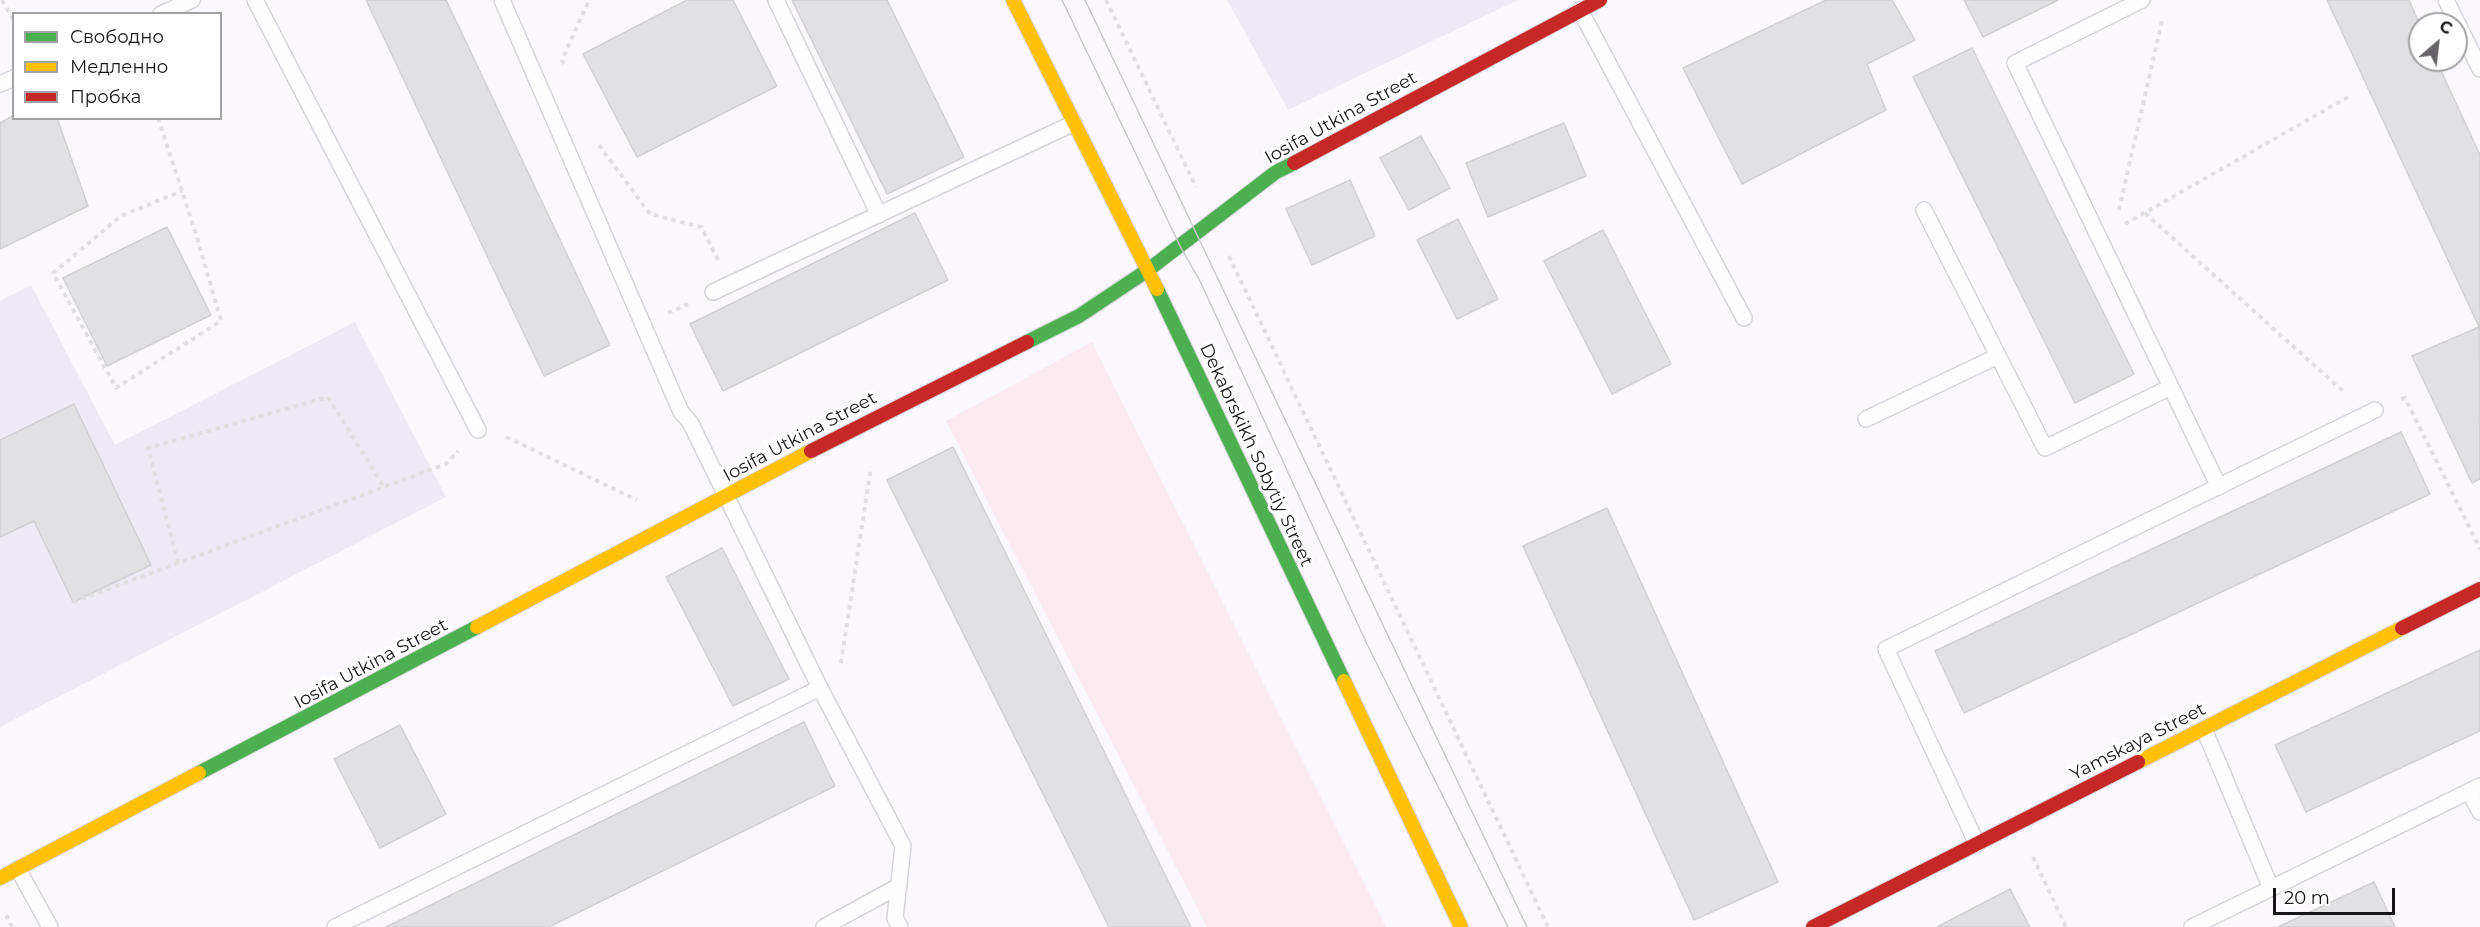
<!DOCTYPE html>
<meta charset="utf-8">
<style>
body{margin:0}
#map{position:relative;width:2480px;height:927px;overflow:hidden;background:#faf8fd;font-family:Montserrat,sans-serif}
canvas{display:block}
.legend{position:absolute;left:12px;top:12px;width:210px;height:108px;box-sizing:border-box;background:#fff;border:2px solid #a2a1a3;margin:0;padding:8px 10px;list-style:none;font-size:18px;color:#161518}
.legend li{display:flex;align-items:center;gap:12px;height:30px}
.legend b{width:30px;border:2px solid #a2a1a3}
.north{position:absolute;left:2408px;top:12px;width:60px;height:60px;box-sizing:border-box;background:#fff;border:2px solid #a2a1a3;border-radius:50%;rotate:28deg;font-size:16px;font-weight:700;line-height:24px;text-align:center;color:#161518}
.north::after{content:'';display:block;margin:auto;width:21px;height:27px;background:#666468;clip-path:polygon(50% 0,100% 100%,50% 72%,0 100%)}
.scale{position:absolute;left:2273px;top:888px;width:122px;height:27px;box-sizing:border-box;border:3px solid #161518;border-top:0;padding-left:8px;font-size:18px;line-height:21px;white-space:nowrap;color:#161518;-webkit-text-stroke:4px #fff;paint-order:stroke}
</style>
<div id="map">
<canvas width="2480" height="927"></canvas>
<ul class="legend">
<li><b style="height:8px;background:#4caf50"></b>Свободно</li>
<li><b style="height:8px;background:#ffc107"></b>Медленно</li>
<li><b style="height:8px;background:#c62828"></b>Пробка</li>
</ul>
<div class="north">С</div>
<div class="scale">20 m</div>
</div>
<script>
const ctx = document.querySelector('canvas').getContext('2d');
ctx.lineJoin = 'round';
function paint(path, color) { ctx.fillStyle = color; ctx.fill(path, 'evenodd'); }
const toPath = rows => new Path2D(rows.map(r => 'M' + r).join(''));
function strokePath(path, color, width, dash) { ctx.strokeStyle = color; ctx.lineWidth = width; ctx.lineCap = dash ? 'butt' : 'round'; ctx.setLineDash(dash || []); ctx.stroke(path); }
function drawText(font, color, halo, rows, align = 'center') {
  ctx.font = font + ' Montserrat,sans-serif'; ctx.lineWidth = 6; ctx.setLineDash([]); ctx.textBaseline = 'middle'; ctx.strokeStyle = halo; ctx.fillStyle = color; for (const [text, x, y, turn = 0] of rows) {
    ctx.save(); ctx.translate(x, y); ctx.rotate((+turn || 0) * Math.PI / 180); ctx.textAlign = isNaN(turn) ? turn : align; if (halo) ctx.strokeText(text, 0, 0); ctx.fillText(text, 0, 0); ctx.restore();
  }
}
paint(toPath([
 [1227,0,1518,0,1288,110],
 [31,285,115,445,355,322,446,497,0,727,0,301]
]), '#edeaf4');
paint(toPath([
 [1092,342,1386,927,1207,927,946,421]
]), '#faebf1');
const building = toPath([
 [366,0,446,0,610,345,544,376,366,0],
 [687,0,733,0,777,86,637,157,583,54,687,0],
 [792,0,887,0,964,157,887,194,792,0],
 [1826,0,1892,0,1915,40,1867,64,1886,110,1742,184,1683,68,1826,0],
 [1964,0,2058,0,1983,37,1964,0],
 [2327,0,2409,0,2420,25,2420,60,2436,60,2480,155,2480,329,2327,0],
 [1972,48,2134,374,2075,403,1913,77,1972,48],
 [14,115,14,118,57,118,88,206,0,249,0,123,14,115],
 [1564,123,1586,176,1488,217,1466,163,1564,123],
 [1421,136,1450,188,1409,210,1380,158,1421,136],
 [1350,180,1375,236,1312,265,1286,209,1350,180],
 [915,213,948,280,723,391,690,324,915,213],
 [1458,219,1498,299,1457,319,1417,240,1458,219],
 [167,227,211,315,107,366,63,278,167,227],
 [1603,230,1671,364,1612,394,1544,261,1603,230],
 [2479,327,2480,479,2472,483,2412,356,2479,327],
 [74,404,151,565,73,602,34,521,0,537,0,440,74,404],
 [2401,432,2430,494,1964,713,1935,651,2401,432],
 [953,447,1191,927,1109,927,887,480,953,447],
 [1607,508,1778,882,1694,920,1523,546,1607,508],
 [722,548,789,679,733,706,666,577,722,548],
 [2480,650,2480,731,2306,812,2275,745,2480,650],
 [804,722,835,786,549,927,386,927,804,722],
 [400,725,446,814,380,848,334,759,400,725],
 [2374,882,2395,927,2278,927,2374,882],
 [2010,889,2030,927,1937,927,2010,889]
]);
paint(building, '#e1e1e4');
strokePath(building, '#d1d1d4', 1.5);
const lane = toPath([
 [255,0,478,430],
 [776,0,879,215],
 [2142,0,2015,63,2219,487],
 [2446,0,2480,69],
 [1580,10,1744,318],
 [161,14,192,0],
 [0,84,14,78],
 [1924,210,2045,448,2171,387],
 [713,292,1074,123],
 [1866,419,1998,356],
 [820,688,903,846,895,918,900,927],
 [2204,729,2271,888],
 [2469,791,2480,812],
 [1977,844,1886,649,2375,410],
 [18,869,50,927],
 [335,927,820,688,690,422,681,412,502,0],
 [824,927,899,886],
 [2192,927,2480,786]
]);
const fast = toPath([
 [1157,289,1344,681],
 [1027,342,1079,316,1148,270,1276,172,1294,163],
 [199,773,477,627]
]);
const slow = toPath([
 [1013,0,1157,289],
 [477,627,811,451],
 [1344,681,1461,927],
 [2138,762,2402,628],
 [0,878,199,773]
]);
const jam = toPath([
 [1294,163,1600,0],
 [811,451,1027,342],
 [2402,628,2480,589],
 [1813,927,2138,762]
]);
strokePath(lane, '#d6d4d8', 18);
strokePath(fast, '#d6d4d8', 16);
strokePath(slow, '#d6d4d8', 16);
strokePath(jam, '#d6d4d8', 16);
strokePath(toPath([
 [2,0,14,21],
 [1106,0,1196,187],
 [564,64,562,60,589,0],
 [158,118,182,191,196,234,221,321,116,388,53,273,121,216,182,191],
 [599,145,650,214,701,227,718,260],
 [2119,210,2162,21],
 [2145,213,2345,393],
 [2125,224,2348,97],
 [1229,256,1548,927],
 [668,313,688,304],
 [2401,399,2405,398,2480,549],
 [506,437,637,500],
 [178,563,148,448,328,397,384,487],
 [73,602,446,464,458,451],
 [841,663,871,467],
 [2033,857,2066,927],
 [6,915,12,927]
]), '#e0e0e1', 4, [4.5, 4.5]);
strokePath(lane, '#fefeff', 15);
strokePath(fast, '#4caf50', 14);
strokePath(slow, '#ffc107', 14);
strokePath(jam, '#c62828', 14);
strokePath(toPath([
 [1062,0,1180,246,1200,281,1366,642,1508,927],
 [1085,0,1527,927]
]), '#cacacb', 1.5);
drawText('18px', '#161518', '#fff', [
 ["Iosifa Utkina Street",1341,118,-29],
 ["Iosifa Utkina Street",800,437,-28],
 ["Dekabrskikh Sobytiy Street",1256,455,65],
 ["Iosifa Utkina Street",371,664,-28],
 ["Yamskaya Street",2138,742,-27]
]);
</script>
